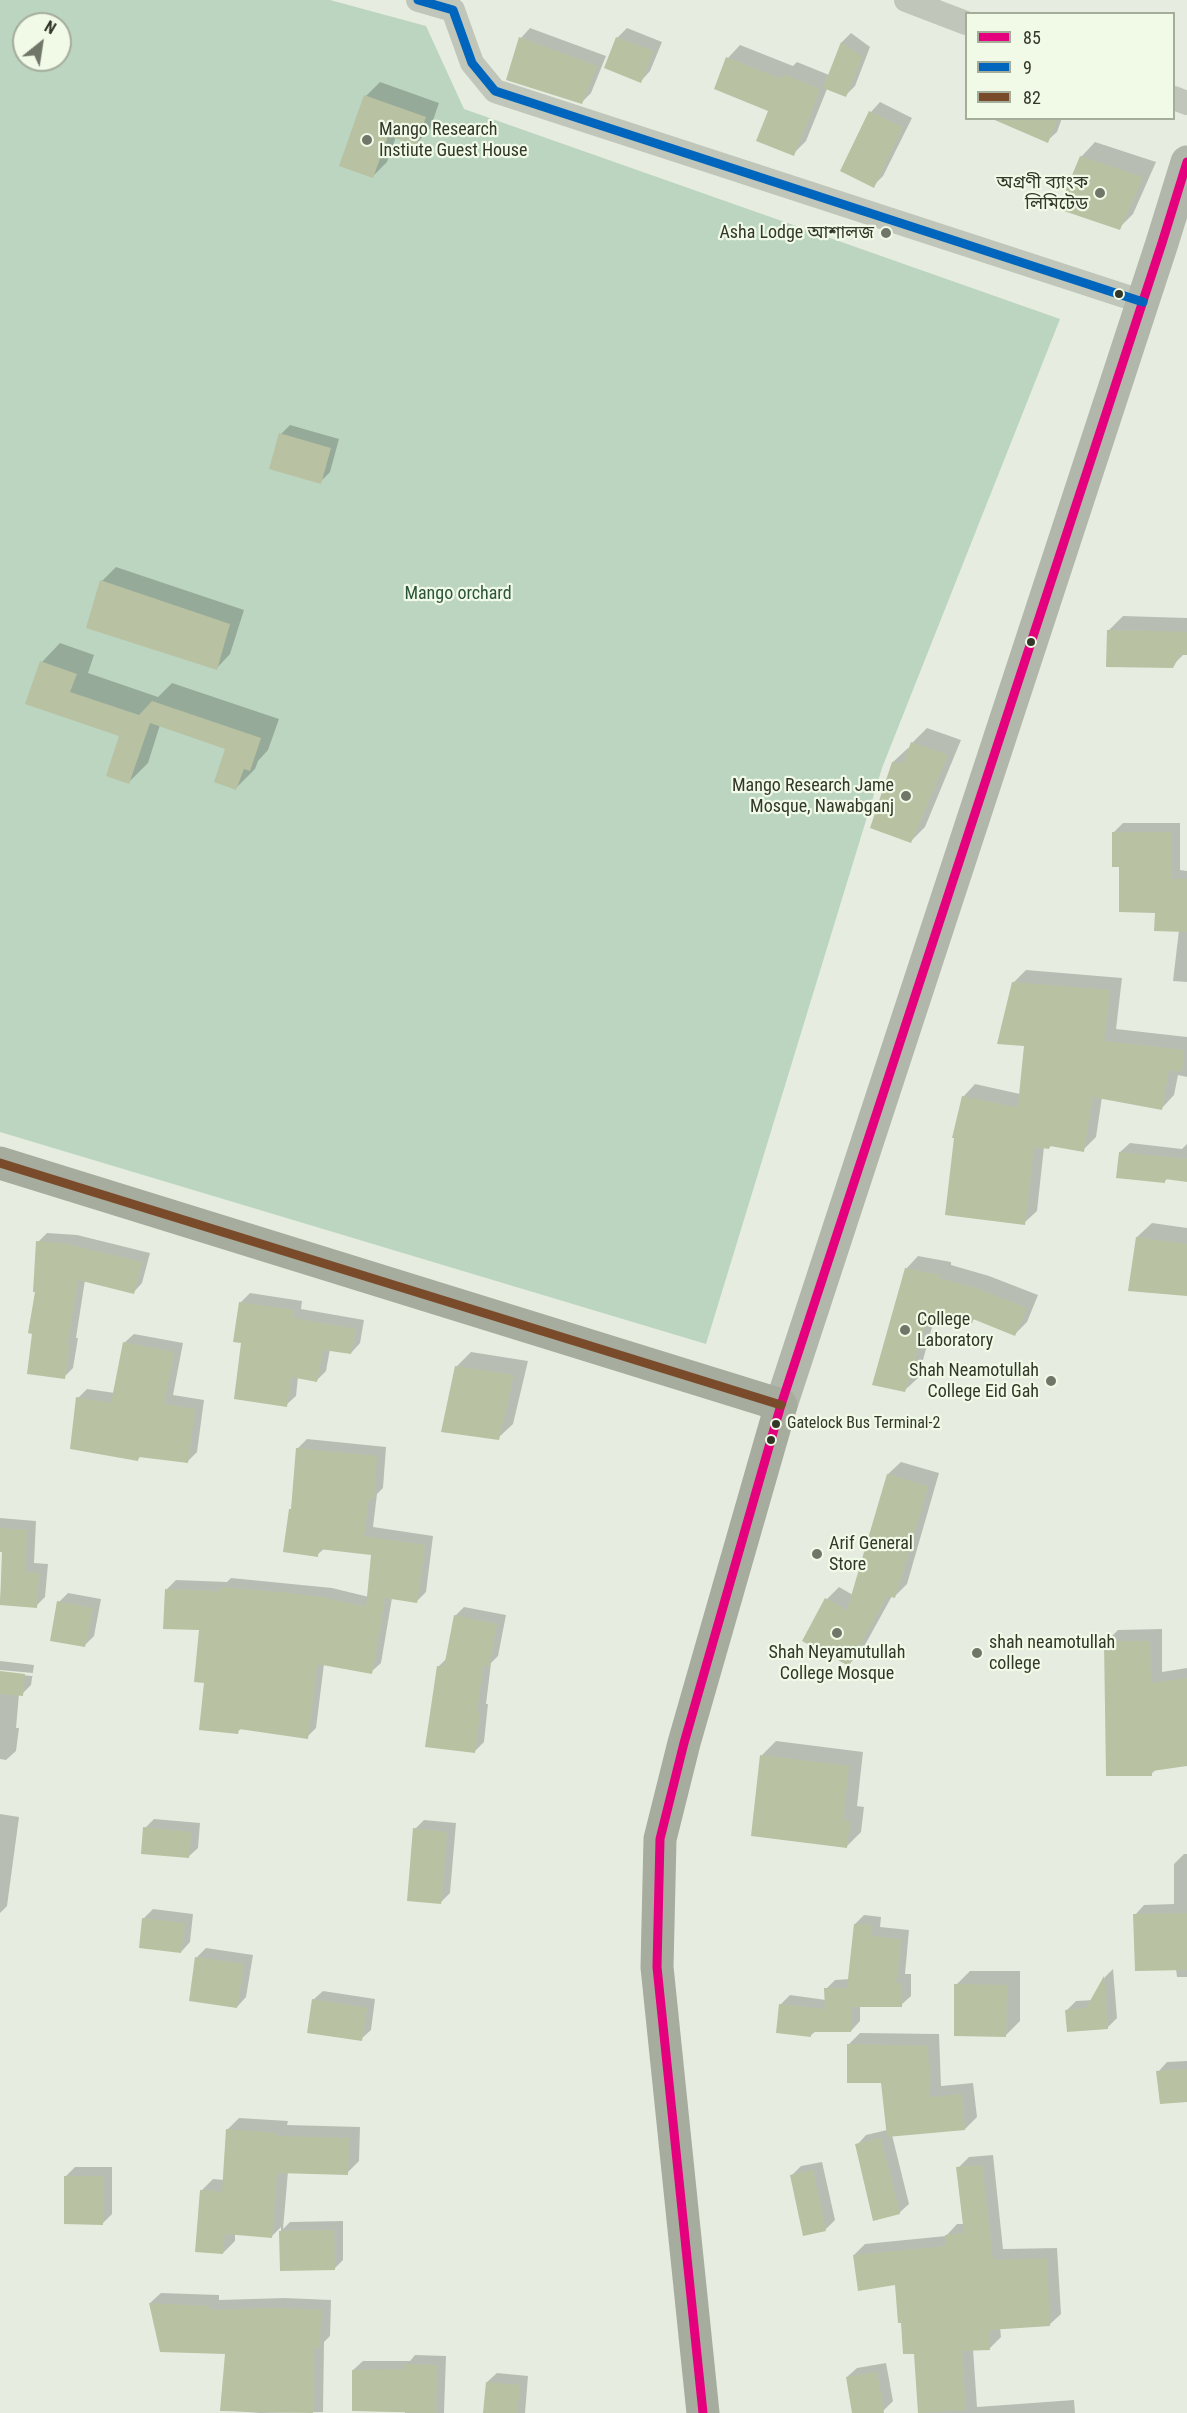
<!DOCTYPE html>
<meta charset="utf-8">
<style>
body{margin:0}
#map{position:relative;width:1187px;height:2413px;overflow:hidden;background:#e6ede0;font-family:"Roboto Condensed",sans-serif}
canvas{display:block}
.legend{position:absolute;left:965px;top:12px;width:210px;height:108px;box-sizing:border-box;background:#f0fae7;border:2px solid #a4ac9a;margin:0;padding:8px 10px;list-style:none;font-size:18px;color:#323727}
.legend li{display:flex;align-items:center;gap:12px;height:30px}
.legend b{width:30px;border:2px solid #a4ac9a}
.north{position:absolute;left:12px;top:12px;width:60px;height:60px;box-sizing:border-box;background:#f0fae7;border:2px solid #a4ac9a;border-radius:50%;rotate:30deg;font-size:16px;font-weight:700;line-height:24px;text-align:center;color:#323727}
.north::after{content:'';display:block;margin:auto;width:21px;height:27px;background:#717768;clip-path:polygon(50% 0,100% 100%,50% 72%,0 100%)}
</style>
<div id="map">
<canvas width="1187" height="2413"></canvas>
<ul class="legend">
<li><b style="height:8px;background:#e5007d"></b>85</li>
<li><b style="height:8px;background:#0065bd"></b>9</li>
<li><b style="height:8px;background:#7a4b2a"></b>82</li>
</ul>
<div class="north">N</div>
</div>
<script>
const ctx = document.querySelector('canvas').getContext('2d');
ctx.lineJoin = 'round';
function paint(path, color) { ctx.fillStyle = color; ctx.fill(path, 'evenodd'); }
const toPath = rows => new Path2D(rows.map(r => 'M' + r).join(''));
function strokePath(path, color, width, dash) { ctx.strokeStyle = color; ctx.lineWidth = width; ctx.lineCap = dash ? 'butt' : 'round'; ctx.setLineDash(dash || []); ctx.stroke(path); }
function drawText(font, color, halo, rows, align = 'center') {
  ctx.font = font + ' "Roboto Condensed","Noto Sans Bengali",sans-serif'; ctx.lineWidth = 4.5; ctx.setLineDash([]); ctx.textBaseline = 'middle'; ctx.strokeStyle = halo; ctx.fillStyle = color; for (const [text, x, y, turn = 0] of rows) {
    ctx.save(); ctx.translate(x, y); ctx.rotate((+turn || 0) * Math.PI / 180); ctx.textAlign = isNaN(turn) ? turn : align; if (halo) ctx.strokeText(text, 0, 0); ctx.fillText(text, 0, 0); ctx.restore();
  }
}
paint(toPath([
 [0,0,330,0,426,26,464,109,1060,319,882,768,706,1344,0,1132],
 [24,24,60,24,60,60,24,60]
]), '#bcd5c1');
paint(toPath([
 [530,28,606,56,591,93,581,103,521,38],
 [627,28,662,42,650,71,641,81,606,67,618,37],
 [851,33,870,47,855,86,845,96,827,89,806,141,793,154,770,111,728,58,740,45,793,66,797,62,829,75,842,42],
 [380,82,439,103,430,129,416,144,396,137,387,162,373,176,366,96],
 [880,102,912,118,883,176,873,186,842,170,871,112],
 [1001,118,1062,118,1057,132,1047,141],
 [1095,142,1156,162,1133,214,1119,228,1081,157],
 [290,425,339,439,330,472,320,482,281,434],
 [116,567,244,610,230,654,216,669,102,581],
 [1123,616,1187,618,1187,651,1172,666,1108,631],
 [60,643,94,655,88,673,158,697,172,683,279,719,268,750,258,761,255,769,236,788,227,748,160,725,148,763,129,782,121,735,27,703,42,662],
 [927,728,961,740,925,827,911,841,893,762,908,748,910,749,912,743],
 [1123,823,1180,823,1180,870,1187,871,1187,982,1173,981,1179,930,1156,911,1121,865,1114,832],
 [1026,970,1122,978,1116,1029,1187,1037,1187,1077,1178,1075,1174,1095,1162,1108,1102,1097,1096,1137,1083,1150,1052,1145,1049,1148,1044,1147,1037,1211,1024,1223,963,1097,975,1084,1020,1094,1026,1045,1013,983],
 [1130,1143,1182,1149,1187,1144,1187,1180,1168,1178,1164,1182,1120,1152],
 [1152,1223,1187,1228,1187,1294,1137,1237],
 [47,1233,77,1235,150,1253,142,1283,133,1293,85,1280,76,1338,78,1338,73,1368,64,1377,34,1333,38,1242],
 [918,1256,951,1262,951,1265,989,1276,1038,1295,1027,1322,1015,1334,975,1318,971,1323,936,1313,918,1378,905,1390,906,1269],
 [250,1293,302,1301,301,1309,364,1320,360,1343,351,1353,330,1349,326,1371,317,1380,298,1377,296,1396,286,1405,243,1342,240,1303],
 [134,1334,183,1343,173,1395,204,1400,197,1452,187,1462,142,1455,138,1459,78,1398,87,1389,115,1393,124,1343],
 [471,1352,528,1361,513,1424,498,1438,457,1366],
 [307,1439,386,1447,383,1488,377,1494,373,1527,433,1536,426,1592,417,1601,392,1598,381,1663,371,1672,324,1664,316,1728,307,1737,242,1728,237,1732,206,1682,200,1629,167,1589,176,1580,227,1582,231,1578,332,1588,369,1597,372,1554,325,1548,317,1555,290,1510,293,1507,297,1449],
 [901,1462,939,1473,907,1584,894,1597,892,1596,861,1652,848,1665,827,1599,839,1587,853,1595,888,1474],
 [0,1518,36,1521,34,1563,48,1564,45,1597,36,1606,0,1603,4,1551,0,1551],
 [68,1593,101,1599,94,1636,85,1645,59,1602],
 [464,1607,506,1615,498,1656,491,1663,486,1704,488,1704,484,1742,475,1751,438,1667,447,1658,455,1616],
 [1162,1629,1162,1672,1187,1668,1187,1764,1157,1769,1151,1774,1106,1642,1118,1630],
 [0,1661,34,1665,31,1685,22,1694,19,1694,16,1728,19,1728,16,1751,6,1760,0,1759,0,1673,32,1676,33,1673,0,1670],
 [776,1741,863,1752,857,1806,864,1807,861,1832,847,1846,762,1755],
 [0,1814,19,1817,7,1906,0,1913],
 [154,1819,200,1823,198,1848,188,1857,145,1828],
 [424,1820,456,1823,450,1893,440,1903,415,1829],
 [1184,1854,1187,1854,1187,1977,1177,1977,1176,1969,1135,1915,1144,1905,1174,1904,1174,1864],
 [153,1909,193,1914,190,1942,181,1952,144,1918],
 [864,1915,881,1917,880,1927,909,1930,905,1974,911,1974,911,1996,901,2005,860,2006,860,2021,851,2031,816,2031,810,2036,780,2005,790,1995,826,2000,826,1989,835,1980,850,1979,855,1924],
 [206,1948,253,1955,246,1997,237,2007,197,1957],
 [1113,1969,1117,2018,1107,2028,1067,2010,1076,2001,1093,2000,1105,1977],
 [970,1971,1020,1971,1020,2021,1006,2035,956,1985],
 [323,1991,375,1999,371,2030,361,2039,313,2000],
 [860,2033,939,2034,941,2086,973,2083,977,2117,965,2129,892,2135,909,2204,899,2213,857,2145,866,2135,887,2130,883,2082,848,2045],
 [1187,2061,1187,2100,1158,2072,1167,2062],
 [239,2118,288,2121,287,2125,360,2127,359,2161,347,2173,288,2172,283,2229,290,2222,343,2221,343,2260,334,2269,281,2269,281,2227,272,2236,235,2233,235,2241,223,2253,201,2191,213,2179,224,2180,227,2130],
 [993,2155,1003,2249,1057,2248,1061,2314,1049,2325,1000,2327,1001,2337,990,2348,973,2349,977,2407,1074,2400,1075,2413,919,2413,915,2352,896,2283,854,2255,865,2244,946,2236,957,2224,964,2224,958,2168,969,2157],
 [822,2162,835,2220,825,2230,792,2175,801,2166],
 [75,2167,112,2167,112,2214,103,2223,66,2176],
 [161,2293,219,2295,219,2300,285,2298,331,2300,330,2336,324,2342,323,2412,260,2413,222,2410,226,2353,150,2303],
 [415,2355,446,2356,444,2413,405,2413,405,2410,353,2370,363,2361,410,2361],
 [886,2363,893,2401,883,2411,853,2413,847,2377,857,2368],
 [497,2373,528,2376,525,2413,484,2413,487,2382]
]), '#0003');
paint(toPath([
 [519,37,597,66,582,104,506,80],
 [616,37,654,51,641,83,604,68],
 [841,42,862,57,846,97,823,88],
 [726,57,781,79,783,74,820,89,794,156,756,141,768,111,714,89],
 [364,95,426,117,416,145,388,136,373,178,339,166],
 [869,111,903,127,874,188,840,171],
 [990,118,1058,118,1048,143],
 [1080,156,1143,177,1120,230,1058,209],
 [279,433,331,448,321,484,269,469],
 [100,580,230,624,217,670,86,628],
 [1107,630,1187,632,1187,655,1180,655,1173,668,1106,667],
 [40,661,77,674,70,692,139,715,152,701,261,738,250,771,244,769,236,790,214,782,225,749,150,723,129,784,106,776,119,736,25,704],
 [911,742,948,755,911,843,870,828,892,762,903,764],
 [1112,832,1171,832,1171,879,1187,879,1187,932,1154,931,1155,913,1119,912,1119,867,1112,867],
 [1012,982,1110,990,1104,1041,1184,1050,1182,1072,1169,1070,1162,1110,1092,1097,1084,1152,1050,1146,1049,1149,1034,1147,1025,1225,945,1215,954,1138,952,1138,962,1096,1015,1107,1015,1105,1018,1105,1024,1046,997,1044],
 [1119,1152,1187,1159,1187,1182,1165,1179,1165,1183,1116,1178],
 [1136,1237,1187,1244,1187,1296,1128,1291],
 [36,1241,67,1244,142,1262,134,1294,78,1280,67,1347,69,1347,65,1379,27,1374,32,1334,28,1333,35,1292,33,1292],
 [905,1268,940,1275,939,1278,976,1288,1027,1308,1015,1336,973,1319,972,1324,929,1313,905,1392,872,1385],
 [239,1302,294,1310,293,1318,356,1329,351,1354,323,1350,317,1382,291,1377,287,1407,234,1399,241,1343,233,1342],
 [123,1342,174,1352,164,1404,195,1409,188,1463,139,1457,138,1461,70,1449,76,1397,111,1403],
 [455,1366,514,1375,499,1440,441,1432],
 [296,1448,377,1456,374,1499,369,1498,364,1536,425,1545,417,1603,385,1598,372,1674,317,1664,308,1739,239,1729,238,1734,199,1730,204,1683,194,1682,199,1630,163,1629,165,1589,220,1591,221,1587,280,1592,322,1597,366,1607,371,1555,319,1549,318,1557,283,1552,289,1509,291,1509],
 [887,1474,928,1486,895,1598,887,1596,849,1666,802,1641,825,1598,847,1610],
 [0,1528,27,1530,25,1572,39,1573,37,1608,0,1605,2,1552,0,1552],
 [57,1601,93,1608,85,1647,50,1641],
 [454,1615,497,1624,489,1667,483,1665,477,1713,480,1713,475,1753,425,1747,437,1666,444,1667],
 [1104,1641,1150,1641,1151,1683,1187,1678,1187,1766,1152,1771,1152,1776,1106,1776],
 [0,1671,25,1674,23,1696,0,1694],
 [760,1755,849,1766,843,1820,850,1821,847,1848,751,1836],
 [143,1827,191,1832,189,1858,141,1854],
 [413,1828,447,1832,441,1904,407,1901],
 [1187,1913,1187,1970,1135,1971,1133,1914],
 [142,1918,185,1923,181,1953,139,1948],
 [854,1924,872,1925,871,1936,901,1939,896,1983,902,1983,902,2007,851,2007,851,2032,811,2032,811,2037,776,2033,779,2004,825,2009,824,1988,847,1988],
 [195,1957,244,1964,237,2008,189,2001],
 [1104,1976,1108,2029,1067,2032,1065,2010,1086,2008],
 [954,1984,1007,1985,1006,2037,954,2036],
 [312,1999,367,2008,362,2041,307,2033],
 [847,2044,928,2046,930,2097,962,2094,965,2130,887,2137,881,2083,847,2083],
 [1187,2069,1187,2102,1160,2104,1156,2071],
 [226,2129,277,2133,276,2136,349,2138,348,2175,277,2173,272,2238,225,2234,223,2254,195,2252,200,2190,222,2192],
 [881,2138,900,2214,873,2221,855,2144],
 [982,2165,993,2260,1047,2258,1050,2326,989,2330,990,2350,962,2351,966,2410,918,2413,914,2354,903,2354,901,2323,898,2323,895,2285,858,2291,853,2255,946,2246,945,2235,964,2233,956,2167],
 [813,2170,826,2231,803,2236,790,2175],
 [64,2176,104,2176,103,2225,64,2224],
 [334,2230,335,2270,280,2271,279,2231],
 [149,2303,209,2306,209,2310,274,2308,321,2310,320,2348,314,2348,313,2413,220,2411,225,2354,160,2352],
 [404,2364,437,2365,436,2413,352,2411,352,2370,404,2369],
 [877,2372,884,2413,852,2413,846,2377],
 [486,2382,520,2385,517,2413,483,2413]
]), '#b8c1a1');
strokePath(toPath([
 [418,0,453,10,472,63,495,91,1143,302],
 [906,0,966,23],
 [1174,98,1187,103]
]), '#c0c6b9', 24);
strokePath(toPath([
 [781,1405,1162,243,1187,162]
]), '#b1b7aa', 33);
strokePath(toPath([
 [0,1163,781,1405,684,1743,660,1839,657,1967,703,2413]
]), '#a6ac9e', 33);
strokePath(toPath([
 [703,2413,657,1967,660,1839,684,1743,781,1405,1162,243,1187,162]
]), '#e5007d', 9);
strokePath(toPath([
 [418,0,453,10,472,63,495,91,1143,302]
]), '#0065bd', 9);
strokePath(toPath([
 [0,1163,781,1405]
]), '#7a4b2a', 9);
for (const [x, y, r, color] of [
 [367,140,6,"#717768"],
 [1100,193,6,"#717768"],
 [886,233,6,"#717768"],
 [1119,294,5,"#323727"],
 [1031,642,5,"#323727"],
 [906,796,6,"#717768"],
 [905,1330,6,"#717768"],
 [1051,1381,6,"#717768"],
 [776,1424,5,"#323727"],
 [771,1440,5,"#323727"],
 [817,1554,6,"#717768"],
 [837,1633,6,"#717768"],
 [977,1653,6,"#717768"]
]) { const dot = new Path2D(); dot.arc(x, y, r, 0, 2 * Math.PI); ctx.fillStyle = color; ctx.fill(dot); strokePath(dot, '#f0fae7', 2); }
drawText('16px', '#323727', '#f0fae7', [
 ["Gatelock Bus Terminal-2",787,1424]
], 'left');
drawText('18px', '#323727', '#f0fae7', [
 ["Mango Research",379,130],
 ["Instiute Guest House",379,151],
 ["অগ্রণী ব্যাংক",1088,183,"right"],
 ["লিমিটেড",1088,204,"right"],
 ["Asha Lodge আশালজ",874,233,"right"],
 ["Mango Research Jame",894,786,"right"],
 ["Mosque, Nawabganj",894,807,"right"],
 ["College",917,1320],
 ["Laboratory",917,1341],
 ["Shah Neamotullah",1039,1371,"right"],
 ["College Eid Gah",1039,1392,"right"],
 ["Arif General",829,1544],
 ["Store",829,1565],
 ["shah neamotullah",989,1643],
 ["college",989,1664],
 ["Shah Neyamutullah",837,1653,"center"],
 ["College Mosque",837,1674,"center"]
], 'left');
drawText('18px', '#2b553a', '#f0fae7', [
 ["Mango orchard",458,594]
]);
</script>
